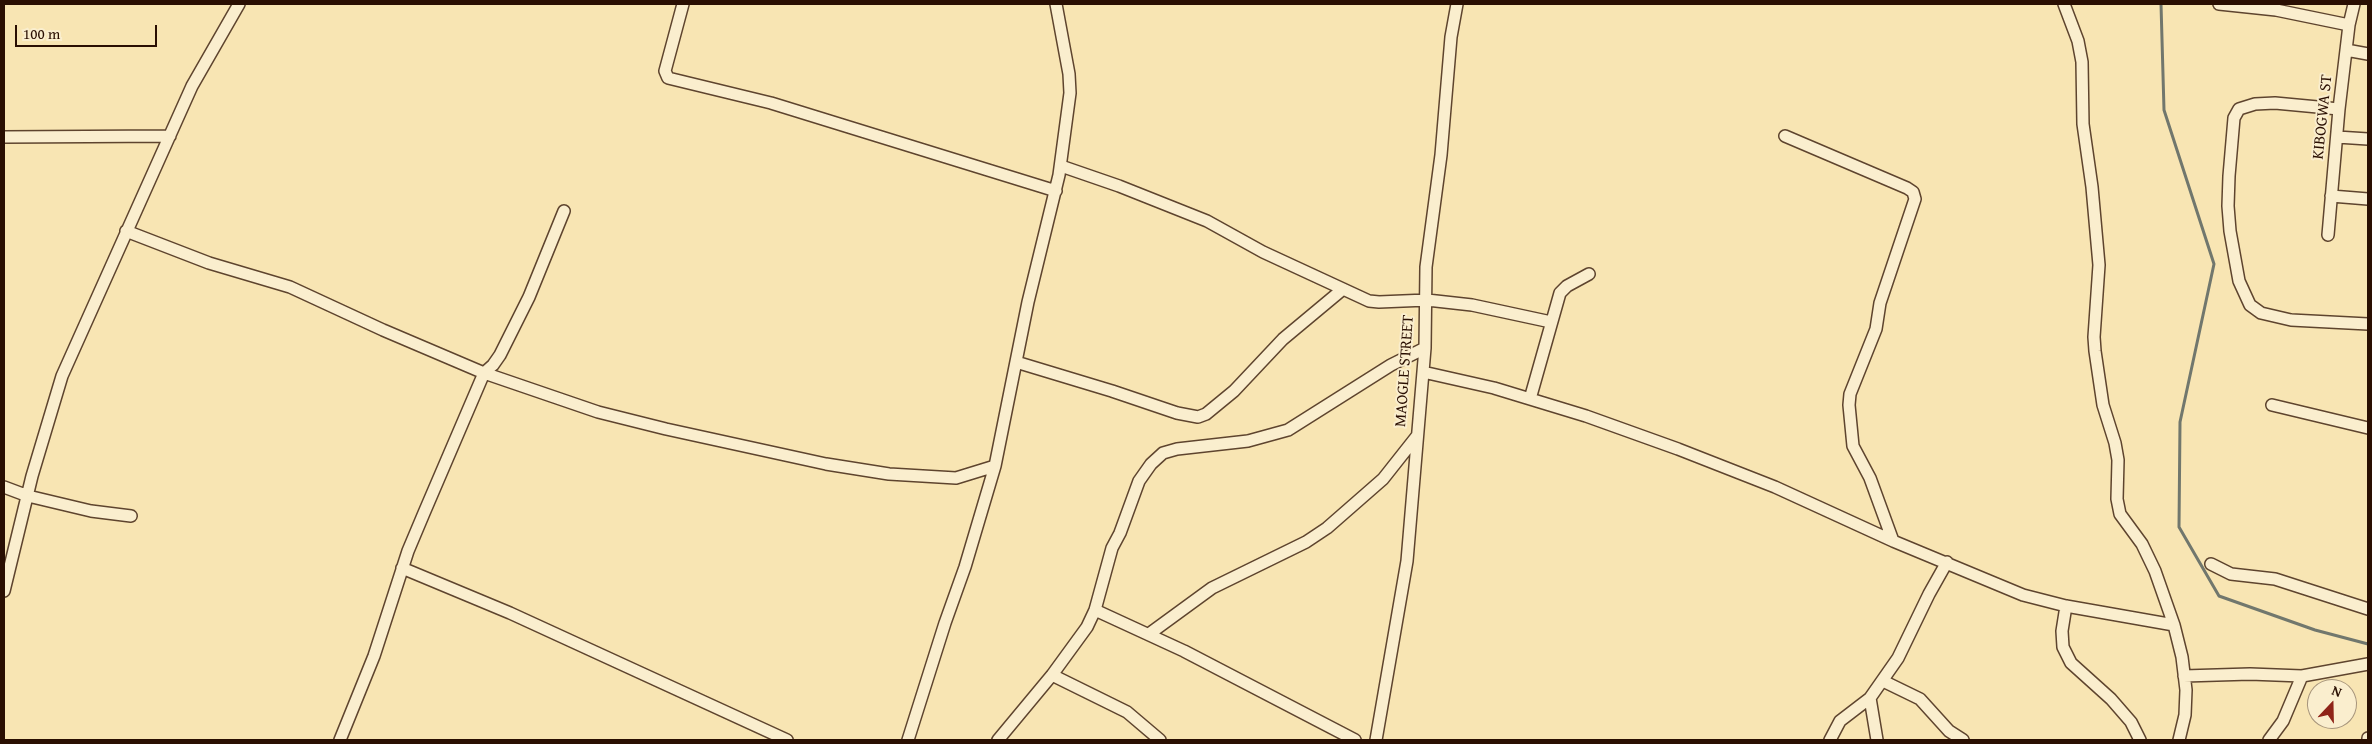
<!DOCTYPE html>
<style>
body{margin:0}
#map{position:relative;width:2372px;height:744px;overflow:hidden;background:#f8e5b3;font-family:"Gentium Book Plus",serif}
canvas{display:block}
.frame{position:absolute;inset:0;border:5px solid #2a0f02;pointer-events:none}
.north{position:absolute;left:2307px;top:679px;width:50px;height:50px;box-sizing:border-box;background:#faeece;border:1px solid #a7957c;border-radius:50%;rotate:21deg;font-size:14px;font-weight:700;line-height:20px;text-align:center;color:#2a0f02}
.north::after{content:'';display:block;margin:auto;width:18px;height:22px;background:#8f2418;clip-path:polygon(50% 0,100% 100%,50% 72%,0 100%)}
.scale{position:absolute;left:15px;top:25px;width:142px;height:22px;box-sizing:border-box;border:2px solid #2a0f02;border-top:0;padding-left:6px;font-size:15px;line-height:18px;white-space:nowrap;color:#2a0f02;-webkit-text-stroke:4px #faeece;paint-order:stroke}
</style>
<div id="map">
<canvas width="2372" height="744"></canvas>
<div class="frame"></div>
<div class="north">N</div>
<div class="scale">100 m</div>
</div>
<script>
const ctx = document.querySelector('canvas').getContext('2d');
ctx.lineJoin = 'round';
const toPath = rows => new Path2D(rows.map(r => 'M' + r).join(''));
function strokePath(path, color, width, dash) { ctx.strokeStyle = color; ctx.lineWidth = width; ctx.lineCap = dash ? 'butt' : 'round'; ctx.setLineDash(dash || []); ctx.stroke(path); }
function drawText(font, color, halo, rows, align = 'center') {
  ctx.font = font + ' "Gentium Book Plus",serif'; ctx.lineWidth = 4; ctx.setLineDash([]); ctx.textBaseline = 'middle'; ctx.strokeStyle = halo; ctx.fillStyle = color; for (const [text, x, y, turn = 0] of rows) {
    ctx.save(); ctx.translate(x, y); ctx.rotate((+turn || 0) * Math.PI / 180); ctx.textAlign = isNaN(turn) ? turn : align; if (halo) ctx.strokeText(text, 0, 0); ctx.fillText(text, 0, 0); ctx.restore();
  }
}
strokePath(toPath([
 [2161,4,2164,110,2214,264,2180,422,2179,527,2219,596,2315,630,2368,644]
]), '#71776d', 3);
const street = toPath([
 [683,4,665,71,668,78,771,103,1056,191],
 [2064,4,2078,41,2082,62,2083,124,2092,187,2099,265,2094,337,2095,351,2103,405,2115,443,2118,460,2117,499,2120,514,2142,544,2155,571,2174,625,2182,657,2186,690,2185,715,2179,740],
 [2219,4,2276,10,2349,25],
 [2346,50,2368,54],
 [2339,109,2275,103,2255,104,2239,109,2234,118,2229,176,2228,206,2230,231,2239,281,2250,305,2261,313,2291,320,2368,324],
 [1785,136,1907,188,1913,192,1915,199,1880,303,1876,329,1850,394,1849,405,1853,446,1870,478,1893,541],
 [4,137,170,136],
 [2337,137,2368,139],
 [1061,166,1119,186,1207,221,1263,252,1369,301,1379,302,1427,300,1472,305,1551,322],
 [2331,196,2368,199],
 [126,231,209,263,290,287,383,330,484,373,598,412,666,429,826,464,889,474,956,478,995,466],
 [2328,235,2339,109,2349,25,2354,4],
 [1016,362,1112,391,1177,413,1198,417,1206,414,1234,391,1283,339,1343,289],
 [1423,372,1494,388,1586,416,1678,449,1775,487,1893,541,2023,595,2066,606,2174,625],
 [1530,399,1560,293,1567,286,1589,274],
 [2272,405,2368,428],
 [4,487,28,496,91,511,131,516],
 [2211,564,2231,574,2275,579,2368,609],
 [402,568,510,613,787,740],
 [4,591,32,476,62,376,192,86,239,4],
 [2066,606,2062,631,2063,647,2071,663,2111,699,2131,722,2140,740],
 [1095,610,1184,651,1355,740],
 [1149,634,1212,588,1306,542,1327,528,1383,479,1417,436],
 [1052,675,1127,712,1160,740],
 [2184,676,2250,674,2302,676,2368,664],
 [1883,681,1920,699,1949,731,1963,740],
 [1870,698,1877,740],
 [340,740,374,656,408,551,424,513,484,373,493,365,500,355,529,297,564,211],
 [908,740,945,623,965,567,995,466,1028,302,1059,175,1070,93,1069,74,1056,4],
 [998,740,1052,675,1087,627,1095,610,1112,548,1120,533,1139,481,1151,464,1163,453,1177,449,1248,441,1288,430,1391,365,1425,348],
 [1376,740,1407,561,1425,348,1426,267,1441,155,1451,37,1457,4],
 [1830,740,1840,721,1870,698,1898,658,1929,594,1947,562],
 [2269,740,2283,721,2302,676],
 [2368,740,2368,738]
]);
strokePath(street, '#5e442e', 14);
strokePath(street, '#faeece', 11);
drawText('16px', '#2a0f02', '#faeece', [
 ["KIBOGWA ST",2323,117,-84],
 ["MAOGLE STREET",1405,371,-86]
]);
</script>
